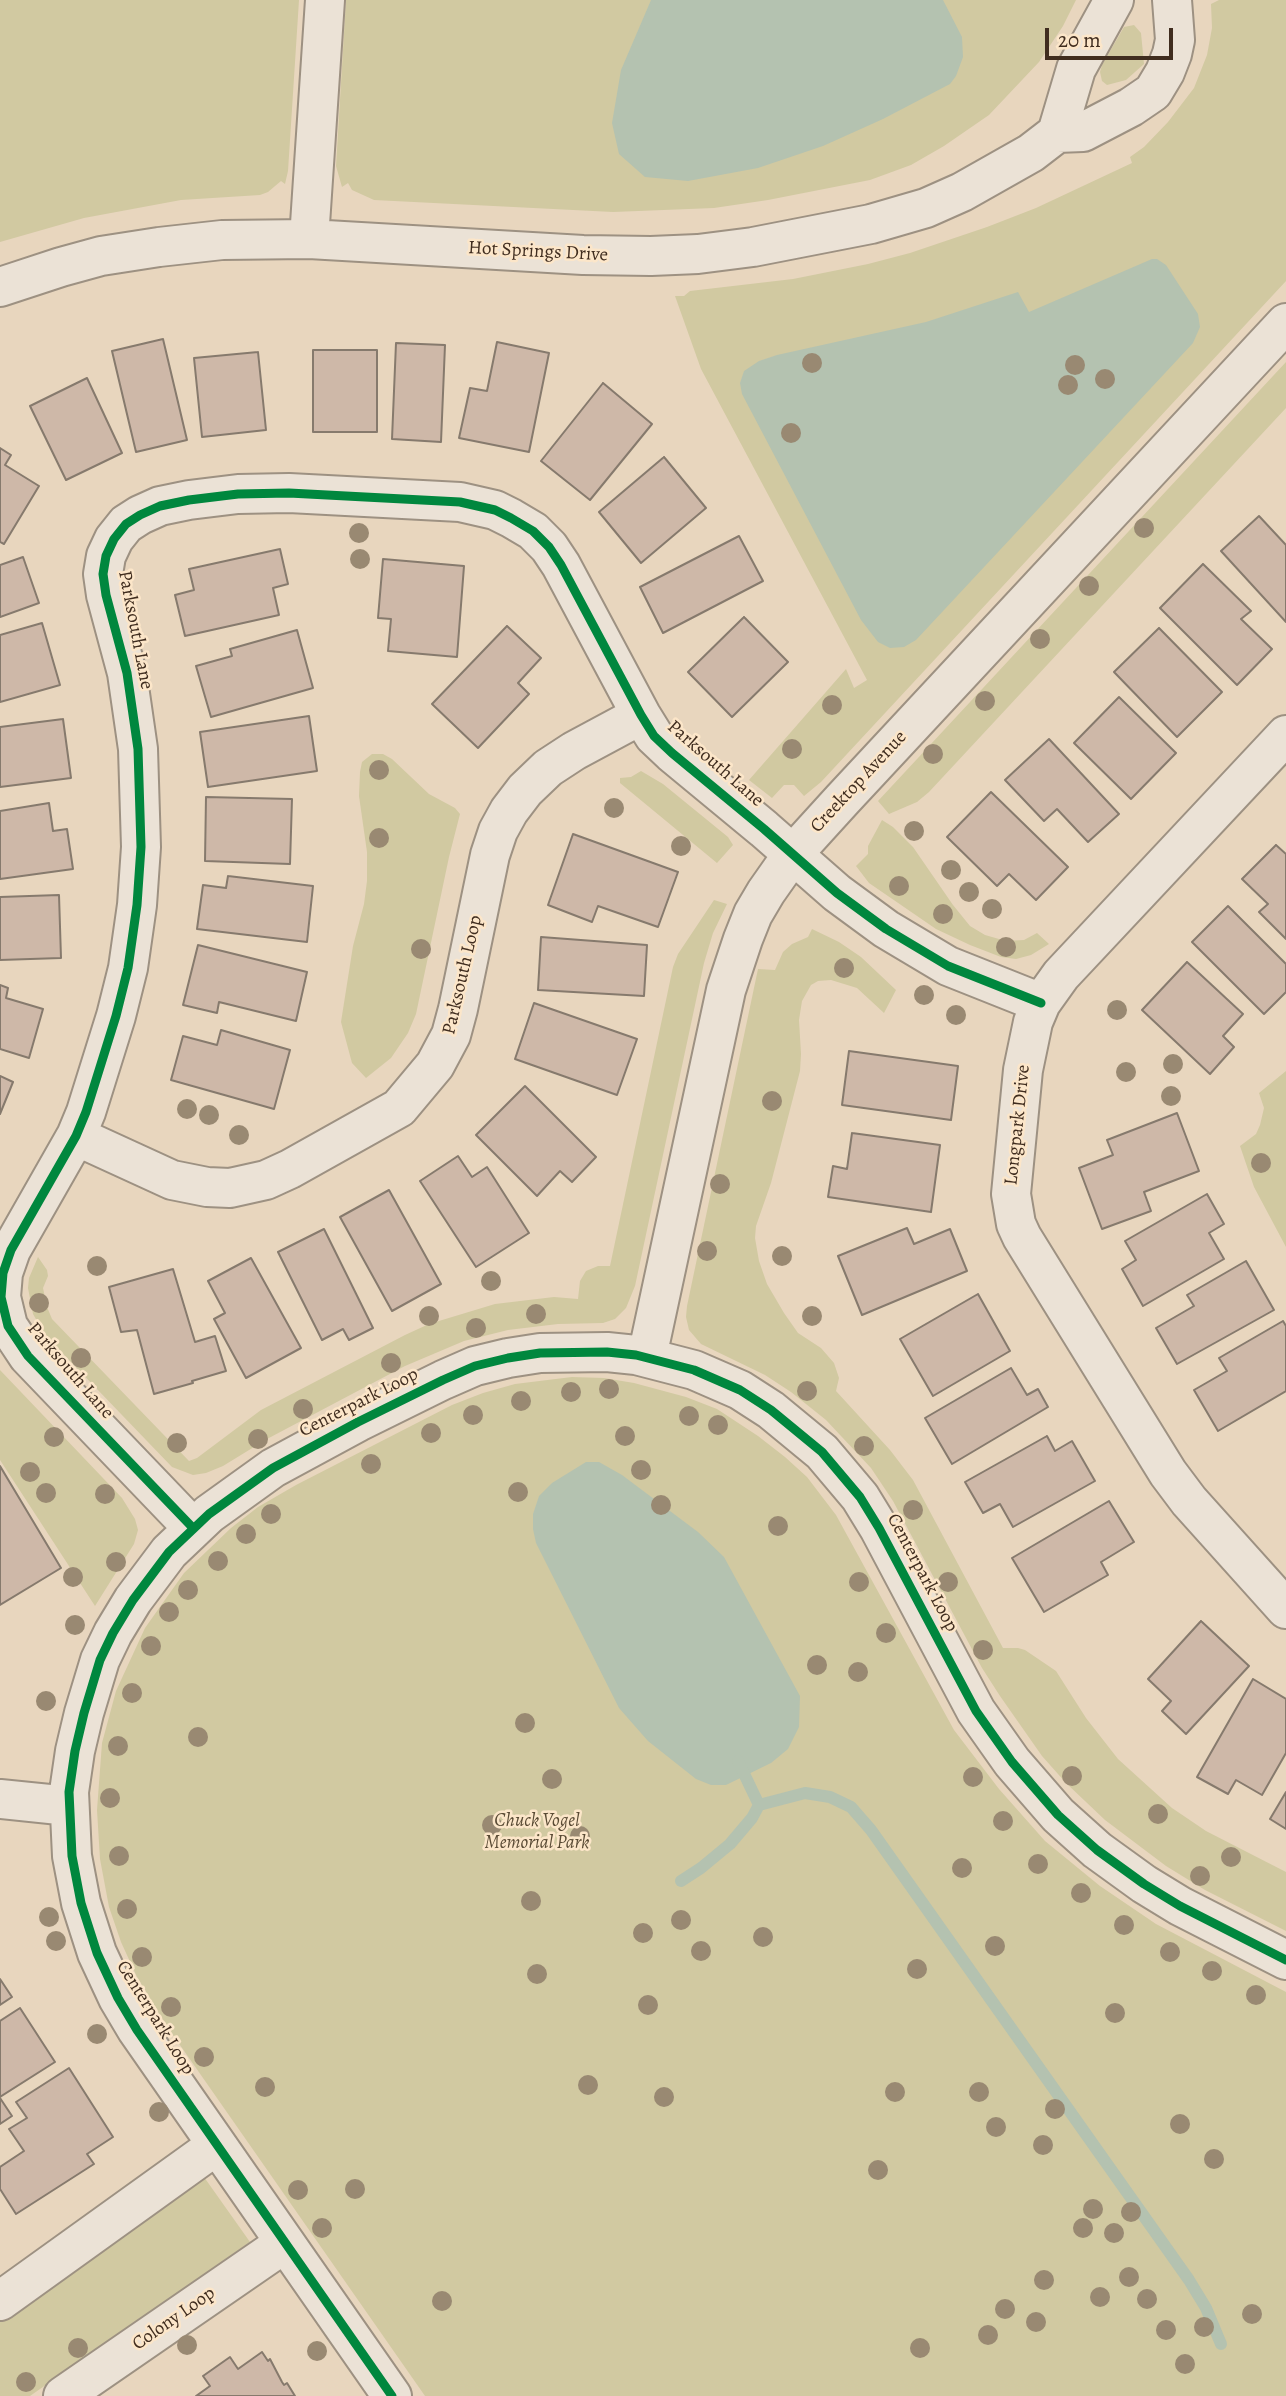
<!DOCTYPE html>
<style>
body{margin:0}
#map{position:relative;width:1286px;height:2396px;overflow:hidden;background:#e8d6be;font-family:Alegreya,serif}
canvas{display:block}
.scale{position:absolute;left:1045px;top:28px;width:128px;height:32px;box-sizing:border-box;border:4px solid #402d1f;border-top:0;padding-left:9px;font-size:21px;line-height:24px;white-space:nowrap;color:#402d1f;-webkit-text-stroke:5px #fce6c9;paint-order:stroke}
</style>
<div id="map">
<canvas width="1286" height="2396"></canvas>
<div class="scale">20 m</div>
</div>
<script>
const ctx = document.querySelector('canvas').getContext('2d');
ctx.lineJoin = 'round';
function paint(path, color) { ctx.fillStyle = color; ctx.fill(path, 'evenodd'); }
const toPath = rows => new Path2D(rows.map(r => 'M' + r).join(''));
function strokePath(path, color, width, dash) { ctx.strokeStyle = color; ctx.lineWidth = width; ctx.lineCap = dash ? 'butt' : 'round'; ctx.setLineDash(dash || []); ctx.stroke(path); }
function drawText(font, color, halo, rows, align = 'center') {
  ctx.font = font + ' Alegreya,serif'; ctx.lineWidth = 5; ctx.setLineDash([]); ctx.textBaseline = 'middle'; ctx.strokeStyle = halo; ctx.fillStyle = color; for (const [text, x, y, turn = 0] of rows) {
    ctx.save(); ctx.translate(x, y); ctx.rotate((+turn || 0) * Math.PI / 180); ctx.textAlign = isNaN(turn) ? turn : align; if (halo) ctx.strokeText(text, 0, 0); ctx.fillText(text, 0, 0); ctx.restore();
  }
}
paint(toPath([
 [0,0,299,0,288,171,285,184,281,181,268,192,260,195,181,200,84,218,0,242],
 [346,0,1076,0,1063,26,1039,62,989,115,944,146,911,165,870,180,768,200,714,208,613,212,374,200,352,190,348,183,342,187,336,166],
 [1219,0,1286,0,1286,281,821,782,804,796,794,785,784,785,772,798,749,780,846,669,854,688,867,680,701,369,675,296,684,296,690,291,793,279,868,264,910,253,987,227,1036,208,1132,163,1130,157,1144,147,1168,122,1194,88,1207,55,1212,28,1211,4],
 [1134,25,1141,33,1144,64,1126,80,1107,85,1102,81,1100,72,1102,65,1124,27],
 [1286,362,1286,408,929,792,917,802,889,814,878,801],
 [372,754,383,754,392,759,429,794,455,808,460,814,449,857,416,1014,408,1033,391,1058,366,1078,352,1063,341,1022,353,946,364,904,367,881,367,852,359,796,360,772,362,762],
 [641,771,663,784,728,837,733,845,717,863,620,783,620,778,631,777],
 [882,820,893,827,913,847,953,905,970,926,985,935,1006,941,1024,940,1037,933,1049,944,1031,955,1016,959,1001,957,970,945,936,929,869,883,856,866,868,854,868,846],
 [714,900,727,904,713,933,704,963,635,1286,626,1308,615,1319,603,1323,558,1324,508,1330,464,1341,405,1366,267,1439,223,1466,206,1473,193,1475,172,1467,45,1335,33,1314,28,1288,29,1278,38,1257,47,1270,48,1276,43,1288,47,1307,52,1319,189,1461,197,1458,261,1410,405,1335,429,1324,495,1304,554,1297,578,1299,580,1281,586,1271,598,1266,610,1266,673,967,678,954],
 [812,929,839,942,861,957,896,990,884,1013,857,988,831,980,818,981,811,985,802,1001,799,1020,801,1054,800,1071,771,1183,756,1226,755,1238,759,1261,767,1284,784,1313,798,1333,821,1348,834,1363,839,1378,836,1391,890,1450,913,1480,1003,1648,1018,1648,1025,1650,1056,1671,1086,1718,1118,1759,1172,1808,1206,1831,1286,1872,1286,1931,1205,1890,1166,1866,1105,1820,1066,1783,1042,1756,1000,1696,982,1668,893,1501,871,1468,826,1420,791,1392,765,1375,701,1344,689,1330,686,1317,687,1306,758,969,775,970,783,952,792,944,808,937],
 [1286,1071,1286,1247,1254,1187,1240,1146,1256,1134,1260,1125,1264,1108,1259,1093],
 [0,1370,122,1498,135,1519,138,1530,134,1544,95,1606,0,1460],
 [572,1377,604,1378,634,1383,686,1397,717,1409,758,1436,785,1457,807,1477,836,1515,954,1730,999,1789,1045,1841,1100,1886,1156,1924,1286,1992,1286,2396,425,2396,166,2025,137,1977,121,1942,109,1907,100,1859,97,1810,102,1743,116,1691,145,1628,184,1573,231,1528,258,1507,296,1485,452,1405,483,1393,515,1384],
 [204,2177,250,2242,30,2396,0,2396,0,2321]
]), '#d1c9a1');
paint(toPath([
 [651,0,943,0,962,37,963,57,956,76,950,84,883,119,823,146,758,168,688,181,645,177,619,154,612,123,621,70],
 [1152,259,1157,259,1166,265,1198,314,1200,327,1193,343,916,640,904,647,890,648,878,642,861,620,742,394,740,383,744,371,759,361,777,355,926,322,1018,292,1029,312],
 [586,1462,599,1462,622,1475,698,1532,724,1557,800,1696,799,1727,788,1749,771,1763,726,1785,711,1785,696,1779,648,1741,619,1708,536,1543,533,1529,533,1514,539,1496,552,1483]
]), '#b4c2b0');
strokePath(toPath([
 [738,1761,759,1805],
 [681,1881,701,1868,730,1844,752,1818,759,1805,805,1793,830,1797,851,1807,871,1830,1189,2280,1206,2308,1221,2344]
]), '#b4c2b0', 12);
const building = toPath([
 [163,339,187,440,136,452,112,351,163,339],
 [497,342,549,353,529,452,459,438,470,388,487,391,497,342],
 [396,343,445,345,441,442,392,439,396,343],
 [313,350,377,350,377,432,313,432,313,350],
 [258,352,266,430,202,437,194,358,258,352],
 [87,378,122,453,66,480,30,406,87,378],
 [603,383,652,424,590,500,541,461,603,383],
 [0,448,11,455,5,465,39,486,4,544,0,542,0,448],
 [664,457,706,508,641,563,599,512,664,457],
 [1259,516,1286,545,1286,622,1221,551,1259,516],
 [739,536,763,581,663,633,640,587,739,536],
 [280,549,288,584,273,588,279,615,185,636,175,595,194,590,189,569,280,549],
 [23,557,39,603,0,617,0,565,23,557],
 [383,559,464,566,457,657,388,651,391,619,378,618,383,559],
 [1203,564,1251,611,1241,619,1272,649,1237,685,1160,608,1203,564],
 [744,617,788,662,732,717,688,672,744,617],
 [42,623,60,685,0,702,0,635,42,623],
 [507,626,541,658,518,683,529,694,478,748,432,704,507,626],
 [1159,628,1222,692,1177,737,1114,672,1159,628],
 [297,630,313,688,211,717,196,666,232,656,230,649,297,630],
 [1119,697,1176,753,1131,799,1074,743,1119,697],
 [309,716,317,771,208,787,200,732,309,716],
 [63,719,71,778,0,787,0,727,63,719],
 [1049,739,1119,814,1088,842,1057,809,1044,821,1005,780,1049,739],
 [991,792,1068,867,1036,900,1009,874,997,886,947,837,991,792],
 [206,797,292,799,290,864,205,861,206,797],
 [49,803,53,831,67,829,73,869,0,879,0,811,49,803],
 [573,834,678,872,658,927,598,906,592,922,548,905,573,834],
 [1276,845,1286,854,1286,939,1259,912,1268,904,1242,879,1276,845],
 [228,876,313,886,307,942,197,929,203,885,226,888,228,876],
 [59,895,61,958,0,960,0,897,59,895],
 [1228,906,1286,964,1286,992,1264,1014,1192,942,1228,906],
 [541,937,647,945,644,996,538,990,541,937],
 [198,945,307,972,296,1021,219,1002,217,1013,183,1005,198,945],
 [1187,962,1243,1014,1223,1036,1234,1047,1210,1074,1142,1010,1187,962],
 [0,985,8,988,6,998,43,1009,29,1058,0,1049,0,985],
 [534,1003,637,1039,617,1095,515,1059,534,1003],
 [221,1030,290,1050,274,1109,171,1080,183,1036,217,1045,221,1030],
 [849,1051,958,1066,951,1120,842,1105,849,1051],
 [0,1076,13,1082,0,1114,0,1076],
 [525,1086,596,1157,572,1182,560,1171,537,1196,476,1135,525,1086],
 [1177,1113,1199,1171,1144,1192,1151,1211,1102,1229,1079,1168,1113,1155,1107,1140,1177,1113],
 [852,1133,940,1145,931,1212,828,1197,833,1166,847,1169,852,1133],
 [458,1156,472,1177,487,1167,529,1233,476,1267,420,1181,458,1156],
 [389,1190,441,1284,392,1311,340,1217,389,1190],
 [1207,1194,1224,1224,1209,1233,1224,1259,1143,1306,1122,1269,1136,1260,1125,1241,1207,1194],
 [907,1228,914,1244,950,1229,967,1271,862,1315,838,1256,907,1228],
 [324,1229,373,1328,349,1340,343,1329,322,1340,278,1252,324,1229],
 [251,1258,301,1348,246,1378,214,1319,225,1313,208,1281,251,1258],
 [1246,1261,1274,1310,1177,1364,1156,1328,1194,1306,1187,1295,1246,1261],
 [173,1269,195,1342,215,1336,226,1371,192,1381,193,1383,154,1394,137,1330,121,1332,109,1287,173,1269],
 [978,1294,1010,1351,933,1396,900,1339,978,1294],
 [1283,1321,1286,1326,1286,1391,1218,1431,1194,1390,1227,1371,1219,1358,1283,1321],
 [1011,1368,1027,1395,1038,1389,1048,1407,952,1464,925,1418,1011,1368],
 [1047,1436,1055,1451,1072,1441,1095,1481,1013,1527,1000,1504,983,1513,965,1482,1047,1436],
 [0,1466,61,1568,0,1605,0,1466],
 [1109,1501,1134,1542,1101,1562,1108,1575,1044,1612,1012,1558,1109,1501],
 [1201,1621,1249,1666,1186,1734,1162,1711,1171,1701,1148,1679,1201,1621],
 [1253,1679,1286,1699,1286,1753,1262,1795,1236,1780,1228,1794,1197,1777,1253,1679],
 [1286,1792,1286,1829,1270,1819,1286,1792],
 [0,1979,12,1997,0,2005,0,1979],
 [20,2008,55,2062,0,2097,0,2021,20,2008],
 [69,2068,113,2137,87,2154,94,2164,16,2214,0,2189,0,2167,24,2151,9,2129,27,2118,16,2102,69,2068],
 [0,2098,12,2116,0,2124,0,2098],
 [262,2352,268,2361,270,2359,282,2382,284,2385,287,2383,295,2396,196,2396,210,2386,203,2376,230,2357,238,2369,262,2352]
]);
paint(building, '#ceb8a8');
strokePath(building, '#867a6d', 2);
const minor = toPath([
 [1057,133,1083,132,1131,107,1153,92,1165,72,1172,54,1175,40,1172,0],
 [309,239,325,0],
 [0,287,61,267,101,256,159,247,222,240,309,239,583,255,651,256,698,254,753,247,871,224,926,208,962,192,1031,153,1057,133,1076,69,1114,0],
 [1286,735,1061,975,1041,1003,1033,1022,1023,1070,1011,1194,1016,1224,1022,1237,1168,1473,1189,1501,1286,1609],
 [76,1136,172,1180,207,1187,230,1188,266,1180,290,1169,399,1108,435,1065,451,1035,458,1009,490,855,498,831,509,811,525,790,548,768,574,751,641,715],
 [647,1357,726,990,743,939,753,914,766,892,792,855,842,800,1286,323],
 [193,1528,28,1356,8,1326,1,1297,3,1273,11,1250,76,1136,86,1112,116,1016,128,968,137,905,141,847,138,749,127,673,106,595,103,574,106,556,114,539,126,524,140,515,160,506,189,500,238,494,289,493,460,502,495,510,511,518,533,531,549,547,561,565,641,715,654,736,672,753,764,829,837,893,886,929,948,966,1041,1003],
 [0,1799,69,1806],
 [0,2301,217,2145],
 [63,2396,285,2243],
 [392,2396,137,2030,118,1998,97,1953,81,1903,72,1856,69,1792,75,1751,84,1713,100,1660,113,1633,133,1600,169,1552,209,1514,273,1468,358,1422,443,1380,475,1366,508,1358,540,1353,607,1352,636,1355,694,1370,740,1390,771,1410,822,1452,860,1497,879,1528,976,1711,1012,1762,1058,1815,1097,1850,1144,1884,1180,1906,1286,1960]
]);
strokePath(minor, '#9d9182', 42);
strokePath(minor, '#ebe2d6', 38);
strokePath(toPath([
 [193,1528,28,1356,8,1326,1,1297,3,1273,11,1250,76,1136,86,1112,116,1016,128,968,137,905,141,847,138,749,127,673,106,595,103,574,106,556,114,539,126,524,140,515,160,506,189,500,238,494,289,493,460,502,495,510,511,518,533,531,549,547,561,565,641,715,654,736,672,753,764,829,837,893,886,929,948,966,1041,1003],
 [392,2396,137,2030,118,1998,97,1953,81,1903,72,1856,69,1792,75,1751,84,1713,100,1660,113,1633,133,1600,169,1552,209,1514,273,1468,358,1422,443,1380,475,1366,508,1358,540,1353,607,1352,636,1355,694,1370,740,1390,771,1410,822,1452,860,1497,879,1528,976,1711,1012,1762,1058,1815,1097,1850,1144,1884,1180,1906,1286,1960]
]), '#00873e', 9);
ctx.fillStyle = '#998972';
for (const [x, y] of [
 [812,363],
 [1075,365],
 [1105,379],
 [1068,385],
 [791,433],
 [1144,528],
 [359,533],
 [360,559],
 [1089,586],
 [1040,639],
 [985,701],
 [832,705],
 [792,749],
 [933,754],
 [379,770],
 [614,808],
 [914,831],
 [379,838],
 [681,846],
 [951,870],
 [899,886],
 [969,892],
 [992,909],
 [943,914],
 [1006,947],
 [421,949],
 [844,968],
 [924,995],
 [1117,1010],
 [956,1015],
 [1173,1064],
 [1126,1072],
 [1171,1096],
 [772,1101],
 [187,1109],
 [209,1115],
 [239,1135],
 [1261,1163],
 [720,1184],
 [707,1251],
 [782,1256],
 [97,1266],
 [491,1281],
 [39,1303],
 [536,1314],
 [429,1316],
 [812,1316],
 [476,1328],
 [81,1358],
 [391,1363],
 [609,1389],
 [807,1391],
 [571,1392],
 [521,1401],
 [303,1409],
 [473,1415],
 [689,1416],
 [718,1425],
 [431,1433],
 [625,1436],
 [54,1437],
 [258,1439],
 [177,1443],
 [864,1446],
 [371,1464],
 [641,1470],
 [30,1472],
 [518,1492],
 [46,1493],
 [105,1494],
 [661,1505],
 [913,1510],
 [271,1514],
 [778,1526],
 [246,1534],
 [218,1561],
 [116,1562],
 [73,1577],
 [859,1582],
 [948,1582],
 [188,1590],
 [169,1612],
 [75,1625],
 [886,1633],
 [151,1646],
 [983,1650],
 [817,1665],
 [858,1672],
 [132,1693],
 [46,1701],
 [525,1723],
 [198,1737],
 [118,1746],
 [1072,1776],
 [973,1777],
 [552,1779],
 [110,1798],
 [1158,1814],
 [1003,1821],
 [492,1825],
 [580,1836],
 [119,1856],
 [1231,1857],
 [1038,1864],
 [962,1868],
 [1200,1876],
 [1081,1893],
 [531,1901],
 [127,1909],
 [49,1917],
 [681,1920],
 [1124,1925],
 [643,1933],
 [763,1937],
 [56,1941],
 [995,1946],
 [701,1951],
 [1170,1952],
 [142,1957],
 [917,1969],
 [1212,1971],
 [537,1974],
 [1256,1995],
 [648,2005],
 [171,2007],
 [1115,2013],
 [97,2034],
 [204,2057],
 [588,2085],
 [265,2087],
 [895,2092],
 [979,2092],
 [664,2097],
 [1055,2109],
 [159,2112],
 [1180,2124],
 [996,2127],
 [1043,2145],
 [1214,2159],
 [878,2170],
 [355,2189],
 [298,2190],
 [1093,2209],
 [1131,2212],
 [322,2228],
 [1083,2228],
 [1114,2233],
 [1129,2277],
 [1044,2280],
 [1100,2297],
 [1147,2299],
 [442,2301],
 [1005,2309],
 [1252,2314],
 [1036,2322],
 [1204,2327],
 [1166,2330],
 [988,2335],
 [187,2345],
 [78,2348],
 [920,2348],
 [317,2351],
 [1185,2364],
 [26,2382]
]) { ctx.beginPath(); ctx.arc(x, y, 10, 0, 2 * Math.PI); ctx.fill(); }
drawText('19px', '#402d1f', '#fce6c9', [
 ["Hot Springs Drive",538,252,3],
 ["Parksouth Lane",135,630,79],
 ["Parksouth Lane",715,764,41],
 ["Creektop Avenue",859,782,-47],
 ["Parksouth Loop",463,975,-77],
 ["Longpark Drive",1018,1125,-84],
 ["Parksouth Lane",70,1371,49],
 ["Centerpark Loop",359,1403,-27],
 ["Centerpark Loop",922,1573,62],
 ["Centerpark Loop",155,2018,58],
 ["Colony Loop",174,2319,-35]
]);
drawText('italic 19px', '#594a34', '#fce6c9', [
 ["Chuck Vogel",537,1821],
 ["Memorial Park",537,1843]
]);
</script>
